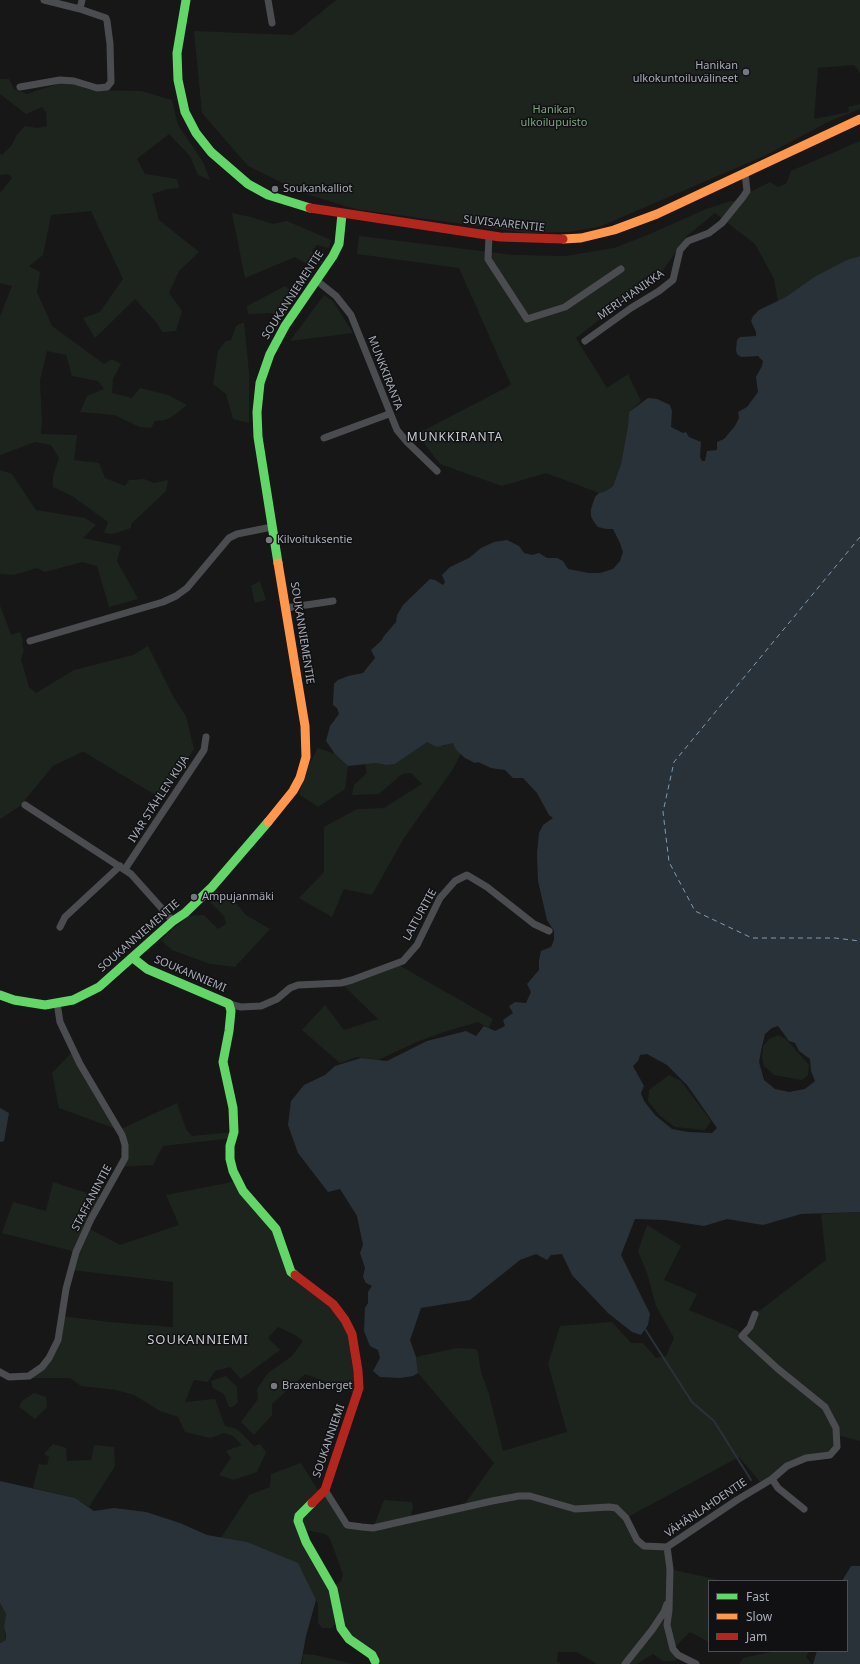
<!DOCTYPE html>
<meta charset="utf-8">
<style>
body{margin:0}
#map{position:relative;width:860px;height:1664px;overflow:hidden;background:#171717;font-family:"Noto Sans",sans-serif}
canvas{display:block}
.legend{position:absolute;left:708px;top:1580px;width:140px;height:72px;box-sizing:border-box;background:#111113;border:1px solid #4d4f55;margin:0;padding:5px 7px;list-style:none;font-size:12px;color:#a8adb8}
.legend li{display:flex;align-items:center;gap:8px;height:20px}
.legend b{width:20px;border:1px solid #4d4f55}
</style>
<div id="map">
<canvas width="860" height="1664"></canvas>
<ul class="legend">
<li><b style="height:5px;background:#63d668"></b>Fast</li>
<li><b style="height:5px;background:#ff974d"></b>Slow</li>
<li><b style="height:5px;background:#b3261e"></b>Jam</li>
</ul>
</div>
<script>
const ctx = document.querySelector('canvas').getContext('2d');
ctx.lineJoin = 'round';
function paint(path, color) { ctx.fillStyle = color; ctx.fill(path, 'evenodd'); }
const toPath = rows => new Path2D(rows.map(r => 'M' + r).join(''));
function strokePath(path, color, width, dash) { ctx.strokeStyle = color; ctx.lineWidth = width; ctx.lineCap = dash ? 'butt' : 'round'; ctx.setLineDash(dash || []); ctx.stroke(path); }
function drawText(font, color, halo, rows, align = 'center') {
  ctx.font = font + ' "Noto Sans",sans-serif'; ctx.lineWidth = 3; ctx.setLineDash([]); ctx.textBaseline = 'middle'; ctx.strokeStyle = halo; ctx.fillStyle = color; for (const [text, x, y, turn = 0] of rows) {
    ctx.save(); ctx.translate(x, y); ctx.rotate((+turn || 0) * Math.PI / 180); ctx.textAlign = isNaN(turn) ? turn : align; if (halo) ctx.strokeText(text, 0, 0); ctx.fillText(text, 0, 0); ctx.restore();
  }
}
paint(toPath([
 [336,0,860,0,860,73,854,65,818,68,814,119,849,112,848,107,860,104,860,109,830,121,764,156,599,227,568,232,527,233,355,209,303,193,248,166,202,113,194,31,293,35],
 [0,79,9,79,14,89,27,94,60,83,75,84,90,90,141,91,172,100,178,125,203,162,210,180,198,175,190,156,169,134,137,159,145,174,177,179,179,188,167,189,152,194,159,220,199,252,179,271,169,293,182,311,176,331,162,332,157,323,135,299,95,338,83,318,100,312,123,279,91,211,51,215,43,255,29,266,40,272,37,292,52,326,104,364,112,359,121,364,113,379,112,393,132,398,140,388,168,395,187,405,170,418,165,420,155,421,151,428,140,427,114,415,80,412,87,396,104,389,98,381,72,376,66,355,47,351,40,380,42,423,41,434,77,435,74,460,99,463,105,478,125,486,129,480,144,479,154,483,168,480,166,491,131,524,131,528,113,534,104,533,108,522,72,496,53,487,53,476,59,458,51,445,35,442,0,455,0,316,12,286,0,283,0,191,1,192,12,178,8,174,0,175,0,154,2,155,12,145,16,136,25,126,37,128,47,126,46,112,42,107,26,114,0,94],
 [860,141,860,299,778,301,774,279,755,244,715,213,687,236,663,270,576,338,607,388,628,374,641,401,629,412,628,426,621,464,613,486,606,491,599,493,546,473,502,486,440,464,417,434,511,385,459,268,357,254,359,236,514,255,566,256,614,248,650,234,706,209,731,201,745,200,750,192,770,182,778,187,786,184,791,171],
 [232,213,251,217,273,224,287,221,331,240,329,248,317,245,312,251,323,263,307,264,295,257,245,278],
 [285,286,298,296,283,317,272,313,248,314,247,306],
 [324,295,333,301,353,333,290,341],
 [244,322,249,373,249,423,233,419,226,394,213,384,218,351,226,341,231,340,236,326],
 [0,470,12,474,36,510,85,518,96,525,83,538,121,546,117,561,138,599,109,607,97,566,82,562,45,572,37,568,14,575,0,574],
 [260,581,266,600,255,603,251,586],
 [0,605,11,635,20,632,23,640,22,646,24,650,21,659,29,687,36,693,74,670,133,655,148,646,174,698,186,716,194,749,162,799,84,752,82,752,53,766,20,806,0,819],
 [427,741,444,746,449,743,454,743,456,750,461,753,453,769,404,838,372,895,344,889,332,917,299,898,324,872,324,827,357,809,384,808,422,784,411,773,402,774,379,794,352,795,354,785,367,773,365,764,376,763,386,765,395,764],
 [318,748,335,754,348,766,345,789,318,807,299,794,310,763],
 [216,891,227,893,246,915,270,929,235,967,210,964,172,950,161,940,188,916,204,915,218,929,226,924,224,916,207,899],
 [397,964,493,1019,489,1028,478,1022,447,1031,419,1041,378,1060,357,1057,340,1063,302,1030,325,1005,344,1030,378,1019,341,983],
 [778,1035,786,1039,809,1065,808,1075,802,1080,774,1075,764,1066,762,1058,763,1046,769,1039],
 [74,1050,119,1130,177,1103,186,1129,192,1136,234,1132,233,1138,163,1146,153,1165,120,1167,125,1158,119,1130,59,1108,52,1073],
 [669,1075,681,1081,711,1121,705,1130,675,1127,660,1116,648,1101,649,1090],
 [237,1181,269,1220,291,1272,345,1320,357,1394,305,1374,272,1404,272,1415,254,1435,241,1422,258,1399,257,1389,268,1373,292,1356,303,1341,295,1335,278,1327,268,1338,280,1350,241,1379,230,1367,215,1371,208,1382,194,1380,185,1402,215,1399,225,1426,237,1429,254,1446,260,1444,266,1452,257,1472,233,1480,219,1475,231,1458,226,1451,242,1445,233,1436,224,1433,210,1438,185,1432,178,1417,160,1411,134,1395,116,1390,81,1386,70,1378,23,1378,35,1372,58,1340,61,1316,109,1322,173,1327,173,1282,71,1270,76,1252,2,1233,13,1202,46,1211,53,1182,102,1198,88,1228,120,1245,179,1225,166,1195],
 [860,1212,860,1441,837,1435,837,1447,830,1455,806,1458,762,1484,739,1457,626,1518,644,1546,667,1547,670,1569,723,1581,709,1581,709,1642,690,1632,673,1649,676,1661,663,1661,653,1654,637,1664,597,1664,577,1652,558,1652,557,1661,561,1664,375,1664,349,1639,338,1619,332,1628,322,1628,318,1623,318,1604,316,1600,247,1542,221,1538,249,1495,270,1487,271,1474,301,1463,321,1495,325,1490,347,1525,373,1528,384,1500,412,1502,413,1507,410,1519,462,1508,494,1463,418,1373,416,1357,457,1348,476,1349,478,1353,481,1372,489,1394,503,1451,567,1432,548,1364,560,1326,612,1322,631,1343,643,1343,656,1358,666,1356,674,1338,656,1306,647,1273,638,1251,647,1225,681,1246,664,1280,697,1294,689,1310,737,1330,742,1335,755,1314,826,1260,821,1214],
 [305,1530,322,1533,327,1535,330,1539,343,1574,341,1581,337,1584,334,1585],
 [226,1376,237,1387,238,1402,233,1407,229,1407,224,1394,213,1388,211,1381],
 [34,1393,46,1397,47,1407,35,1419,19,1407,22,1401],
 [53,1444,66,1448,67,1461,91,1460,94,1445,114,1447,115,1466,89,1507,75,1498,33,1488,39,1464,47,1465,49,1457,44,1454],
 [0,1603,6,1614,4,1627,6,1640,3,1642,0,1642],
 [775,1651,809,1651,806,1657,812,1664,739,1664,743,1658],
 [303,1654,315,1655,353,1664,302,1664]
]), '#1d241e');
paint(toPath([
 [860,256,860,1212,801,1214,763,1225,727,1219,704,1226,665,1220,635,1219,621,1255,650,1314,648,1325,641,1335,632,1332,608,1313,572,1275,562,1254,551,1255,547,1260,536,1254,520,1260,470,1300,421,1308,410,1340,416,1357,418,1373,413,1376,400,1378,380,1377,373,1371,380,1358,378,1350,370,1346,364,1331,365,1308,368,1303,368,1292,372,1286,366,1283,363,1277,365,1268,360,1253,363,1245,357,1216,340,1189,328,1192,298,1153,288,1125,291,1101,304,1085,325,1075,335,1066,361,1058,387,1061,427,1041,466,1031,476,1036,484,1026,495,1031,505,1026,503,1020,513,1013,509,1006,515,1002,526,1003,531,992,527,984,539,970,539,960,541,951,551,947,554,940,554,931,547,920,538,881,537,853,539,833,543,825,553,818,549,815,537,793,523,778,513,778,505,770,491,768,478,762,475,763,465,758,456,750,453,743,437,747,427,742,395,764,386,765,376,763,348,766,335,754,326,741,330,726,339,714,337,708,333,705,334,684,338,680,348,676,363,673,375,658,371,650,381,641,384,636,396,622,397,615,403,605,430,579,435,580,443,585,445,582,442,575,450,567,469,558,481,548,494,542,507,540,519,546,524,553,532,555,539,553,547,558,557,558,563,561,568,569,589,573,600,573,613,569,620,561,623,552,620,543,613,529,606,529,598,527,594,522,591,516,591,509,595,497,599,493,606,491,613,486,621,464,628,426,629,412,648,398,657,399,670,405,672,411,671,427,683,433,686,432,689,437,701,442,700,457,702,461,705,461,707,451,717,450,717,442,724,439,735,426,739,418,738,412,747,407,758,392,756,377,762,366,763,361,758,356,741,357,737,354,736,350,737,340,740,337,756,336,756,332,751,321,753,316,759,310,786,297,816,276,847,260],
 [778,1026,789,1041,795,1043,799,1051,810,1059,811,1071,815,1081,805,1089,789,1092,775,1089,764,1080,759,1062,762,1046,765,1034,772,1028],
 [647,1054,667,1065,687,1085,717,1128,712,1133,688,1132,672,1129,655,1115,644,1101,641,1093,644,1086,633,1066,638,1061,640,1055],
 [0,1108,9,1113,4,1141,0,1142],
 [0,1481,75,1498,94,1511,114,1508,146,1512,180,1523,207,1535,247,1542,298,1563,316,1600,306,1636,301,1663,300,1664,0,1664,0,1643,6,1640,6,1635,4,1627,6,1614,0,1603],
 [851,1566,860,1566,860,1664,813,1664,817,1651,847,1651,847,1581,842,1581]
]), '#2a3239');
strokePath(toPath([
 [645,1329,692,1402,714,1421,751,1480]
]), '#2a3239', 2);
strokePath(toPath([
 [860,537,674,762,663,812,669,862,695,911,752,938,835,938,860,941]
]), '#7f9bb3', 1, [5, 4]);
strokePath(toPath([
 [44,0,80,9,82,0],
 [268,0,272,23],
 [20,87,60,80,74,81,97,88,107,87,111,82,110,44,107,21,106,18,80,9],
 [489,236,488,259,527,319,565,307,621,269],
 [316,280,336,296,351,315,397,430,407,442,437,471],
 [585,341,631,308,659,291,673,280,680,250,688,241,709,233,722,223,743,197,747,191,745,173],
 [324,438,389,414],
 [286,608,333,601],
 [30,641,163,602,176,596,187,588,229,538,237,534,272,527],
 [25,805,131,874,173,921],
 [125,869,204,750,206,737],
 [60,927,65,917,120,866],
 [229,1004,241,1007,261,1006,277,999,290,988,298,985,341,983,352,980,403,961,417,945,440,898,455,881,467,875,487,887,534,924,549,931],
 [0,1372,9,1377,29,1376,42,1367,49,1358,58,1340,66,1289,76,1252,91,1219,125,1158,125,1145,122,1135,80,1064,60,1022,57,1003],
 [772,1479,778,1488,804,1509],
 [325,1490,347,1525,362,1527,373,1528,492,1501,519,1496,530,1496,575,1509,609,1507,616,1508,626,1518,637,1540,644,1546,667,1547,737,1500,772,1479,787,1466,806,1458,830,1455,837,1447,836,1428,825,1407,778,1369,742,1336,750,1327,755,1314],
 [667,1547,670,1569,669,1610,667,1625,673,1649,678,1655,696,1664],
 [625,1664,652,1630,664,1612,667,1604]
]), '#4b4c50', 7);
strokePath(toPath([
 [186,0,177,53,178,80,185,112,196,133,211,152,248,184,268,195,310,208],
 [278,563,258,437,257,412,260,383,270,354,285,326,333,256,339,244,342,214],
 [133,958,147,969,229,1004,231,1011,229,1031,223,1062,233,1108,234,1132,230,1146,230,1159,233,1171,243,1191,276,1229,291,1272,295,1275],
 [0,995,14,1000,45,1005,73,1000,99,987,173,921,185,913,212,887,268,822],
 [312,1503,299,1516,298,1521,306,1542,333,1589,341,1628,349,1639,372,1655,375,1661]
]), '#63d668', 9);
strokePath(toPath([
 [563,239,581,238,614,230,657,214,860,119],
 [268,822,293,791,300,778,306,757,305,726,278,563]
]), '#ff974d', 9);
strokePath(toPath([
 [310,208,500,237,563,239],
 [295,1275,333,1304,345,1320,352,1334,358,1371,359,1388,325,1490,312,1503]
]), '#b3261e', 9);
for (const [x, y, r, color] of [
 [746,72,4,"#757880"],
 [275,189,4,"#757880"],
 [269,540,4,"#757880"],
 [194,897,4,"#757880"],
 [274,1386,4,"#757880"]
]) { const dot = new Path2D(); dot.arc(x, y, r, 0, 2 * Math.PI); ctx.fillStyle = color; ctx.fill(dot); strokePath(dot, '#111113', 1.5); }
drawText('11px', '#a8adb8', '#111113', [
 ["Hanikan",738,66,"right"],
 ["ulkokuntoiluvälineet",738,79,"right"],
 ["Soukankalliot",283,189],
 ["Kilvoituksentie",277,540],
 ["Ampujanmäki",202,897],
 ["Braxenberget",282,1386]
], 'left');
drawText('11px', '#7fa381', '#111113', [
 ["Hanikan",554,110],
 ["ulkoilupuisto",554,123]
]);
drawText('11px', '#a8adb8', '#111113', [
 ["SUVISAARENTIE",504,224,6],
 ["SOUKANNIEMENTIE",293,295,-57],
 ["MERI-HANIKKA",631,295,-35],
 ["MUNKKIRANTA",385,373,69],
 ["SOUKANNIEMENTIE",302,633,81],
 ["IVAR STÅHLEN KUJA",159,799,-57],
 ["LAITURITIE",420,915,-61],
 ["SOUKANNIEMENTIE",139,936,-41],
 ["SOUKANNIEMI",190,974,23],
 ["STAFFANINTIE",92,1198,-62],
 ["SOUKANNIEMI",329,1441,-71],
 ["VÄHÄNLAHDENTIE",706,1508,-34]
]);
ctx.letterSpacing = '1px';
drawText('12px', '#c9ccd4', '#111113', [
 ["MUNKKIRANTA",455,438]
]);
ctx.letterSpacing = '0px';
ctx.letterSpacing = '1px';
drawText('13px', '#c9ccd4', '#111113', [
 ["SOUKANNIEMI",198,1340]
]);
ctx.letterSpacing = '0px';
</script>
